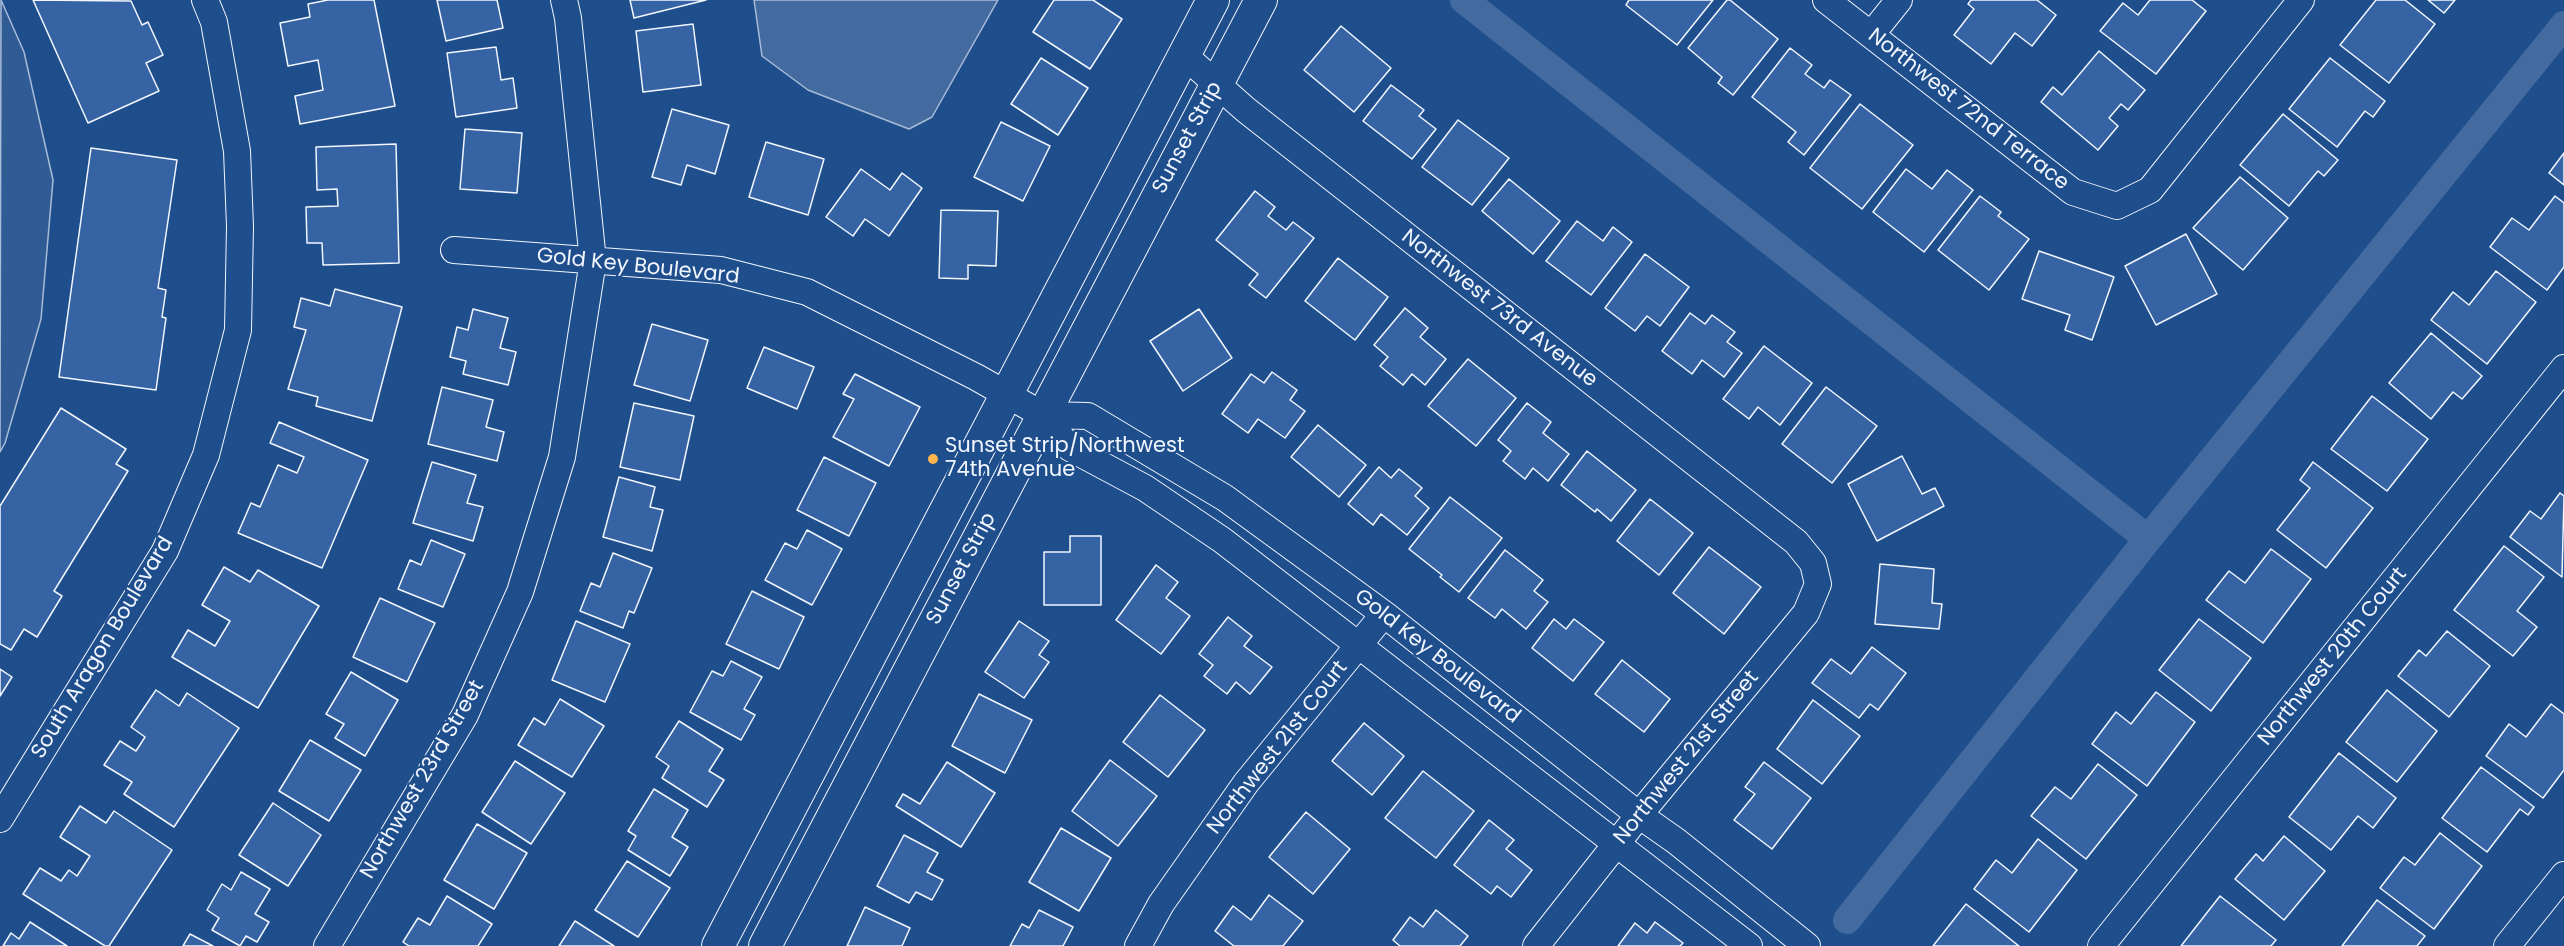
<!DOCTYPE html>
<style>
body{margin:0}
canvas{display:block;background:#1f4e8c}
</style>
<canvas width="2564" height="946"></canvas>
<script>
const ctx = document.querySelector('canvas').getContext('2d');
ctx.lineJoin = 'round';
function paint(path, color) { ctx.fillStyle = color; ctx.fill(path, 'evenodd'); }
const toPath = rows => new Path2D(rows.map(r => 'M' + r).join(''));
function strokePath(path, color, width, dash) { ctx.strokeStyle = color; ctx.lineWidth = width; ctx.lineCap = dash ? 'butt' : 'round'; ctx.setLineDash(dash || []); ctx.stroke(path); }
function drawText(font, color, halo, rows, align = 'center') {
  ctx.font = font + ' Poppins,sans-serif'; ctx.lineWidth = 4.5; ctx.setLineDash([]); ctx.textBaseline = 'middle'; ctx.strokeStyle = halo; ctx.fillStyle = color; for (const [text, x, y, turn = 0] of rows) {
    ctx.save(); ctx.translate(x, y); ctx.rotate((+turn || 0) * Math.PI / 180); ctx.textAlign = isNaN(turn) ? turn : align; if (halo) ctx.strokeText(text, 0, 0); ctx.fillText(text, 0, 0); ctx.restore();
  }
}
const built = toPath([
 [1,0,24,52,53,180,41,319,5,443,0,452,1,0]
]);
paint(built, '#305b95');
strokePath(built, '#a8bbd7', 1.5);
const water = toPath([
 [754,0,998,0,932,117,909,129,808,90,762,56,754,0]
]);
paint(water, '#446ba0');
strokePath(water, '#a8bbd7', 1.5);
strokePath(toPath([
 [1464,0,2148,539],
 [1847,920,2148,539,2564,25]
]), '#446ba0', 28);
const building = toPath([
 [33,0,131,1,142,25,148,22,163,55,146,63,159,91,88,123,33,0],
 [328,0,374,0,395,106,300,124,295,96,323,90,318,60,288,66,280,23,310,17,308,4,328,0],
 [437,0,497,0,503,28,446,41,437,0],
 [630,0,706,0,634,18,630,0],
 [1054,0,1093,0,1122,19,1090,69,1033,32,1054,0],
 [1629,0,1713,0,1677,45,1626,5,1629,0],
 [1727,0,1730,0,1778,39,1733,95,1718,83,1722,77,1688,48,1727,0],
 [1971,0,2037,0,2056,15,2032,46,2015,33,1991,64,1954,35,1974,9,1968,4,1971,0],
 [2150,0,2192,0,2206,11,2156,74,2100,31,2123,3,2138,15,2150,0],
 [2376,0,2405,0,2435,24,2389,83,2340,45,2376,0],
 [2428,0,2455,0,2444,13,2428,0],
 [693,24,701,85,643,92,636,31,693,24],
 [1341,26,1391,68,1354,112,1304,70,1341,26],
 [496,47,501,80,513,78,517,108,456,117,447,53,496,47],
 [1790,48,1812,65,1805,74,1824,88,1830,80,1851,95,1804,155,1788,142,1796,132,1752,97,1790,48],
 [2099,51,2145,90,2128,110,2121,104,2109,118,2118,126,2098,150,2041,102,2053,87,2062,95,2099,51],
 [1041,58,1088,88,1058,135,1011,104,1041,58],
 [2330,58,2385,101,2373,117,2365,111,2337,147,2289,109,2330,58],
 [1391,85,1424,110,1419,116,1436,129,1412,159,1363,121,1391,85],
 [1860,104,1913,145,1862,209,1810,168,1860,104],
 [672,109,729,125,715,174,687,165,681,185,652,177,672,109],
 [2283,114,2338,160,2324,176,2318,171,2289,206,2240,165,2283,114],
 [1458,120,1509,158,1472,205,1422,167,1458,120],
 [1001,122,1050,146,1023,201,974,177,1001,122],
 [465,129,522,133,517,193,460,189,465,129],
 [766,142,824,159,808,215,749,197,766,142],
 [396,144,399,263,323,265,322,243,307,243,306,207,338,206,337,189,317,190,316,147,396,144],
 [91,148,177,160,158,288,166,290,162,317,166,318,156,390,59,377,91,148],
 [2564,153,2564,185,2549,173,2564,153],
 [861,169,890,190,902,173,922,188,889,236,865,219,853,236,826,217,861,169],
 [1906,169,1932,189,1947,170,1973,190,1924,252,1873,212,1906,169],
 [2240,177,2288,218,2243,270,2193,228,2240,177],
 [1509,179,1560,221,1533,254,1482,211,1509,179],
 [1255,191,1275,207,1268,216,1286,230,1293,222,1314,238,1266,298,1249,285,1258,274,1216,240,1255,191],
 [1980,196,2001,212,1998,216,2029,239,1989,290,1938,250,1980,196],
 [2555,196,2564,203,2564,267,2547,290,2490,247,2512,218,2529,230,2555,196],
 [941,210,998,211,996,266,968,265,968,279,939,278,941,210],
 [1577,221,1603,241,1613,227,1632,242,1591,295,1546,261,1577,221],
 [2186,234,2217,294,2156,325,2125,266,2186,234],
 [2039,251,2114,277,2092,340,2065,330,2070,315,2022,299,2039,251],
 [1645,254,1689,287,1660,326,1647,316,1635,331,1605,308,1645,254],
 [1338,258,1388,297,1355,340,1305,301,1338,258],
 [2496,271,2536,302,2487,364,2431,320,2453,292,2469,305,2496,271],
 [335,289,402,307,372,421,316,406,318,397,288,389,306,330,294,327,301,298,330,306,335,289],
 [1405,308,1428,328,1420,337,1446,359,1425,385,1412,374,1403,385,1380,366,1388,357,1374,345,1405,308],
 [473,309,508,318,500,348,516,352,508,385,463,374,466,361,450,357,457,327,468,330,473,309],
 [1199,309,1232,358,1183,391,1150,341,1199,309],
 [1690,313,1705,324,1712,315,1735,332,1727,342,1742,353,1724,377,1702,360,1692,374,1662,351,1690,313],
 [652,324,708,340,690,401,634,385,652,324],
 [2431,333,2482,376,2462,399,2453,392,2431,419,2389,383,2431,333],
 [1764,346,1812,383,1780,425,1758,407,1749,419,1723,399,1764,346],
 [764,347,814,367,797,409,747,388,764,347],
 [1468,359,1516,398,1476,446,1428,406,1468,359],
 [1272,372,1297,390,1290,400,1305,411,1285,438,1258,419,1248,433,1222,414,1251,374,1264,383,1272,372],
 [855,374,920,407,889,466,833,437,854,399,843,394,855,374],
 [442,387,493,400,486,427,504,432,497,461,428,444,442,387],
 [1826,387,1877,426,1832,483,1782,444,1826,387],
 [2372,396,2428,439,2387,491,2331,449,2372,396],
 [634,403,694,416,680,480,620,467,634,403],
 [1527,403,1551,422,1543,433,1569,454,1548,481,1533,468,1525,479,1503,461,1511,451,1498,440,1527,403],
 [61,408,126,449,116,464,128,471,54,591,62,596,37,637,24,629,11,650,0,644,0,506,61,408],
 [279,422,368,460,322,568,238,533,251,503,260,507,278,465,297,473,304,457,270,443,279,422],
 [1318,425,1366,465,1339,497,1291,457,1318,425],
 [1587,451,1636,490,1611,521,1597,509,1595,512,1561,485,1587,451],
 [1902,456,1922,494,1935,488,1944,506,1877,541,1848,484,1902,456],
 [824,457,876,483,849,536,797,510,824,457],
 [432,462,476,475,467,503,483,507,473,541,413,523,432,462],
 [2313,462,2373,508,2326,568,2277,530,2310,488,2300,480,2313,462],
 [1379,467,1391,478,1399,469,1422,488,1415,496,1429,508,1407,535,1381,514,1373,525,1348,504,1379,467],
 [619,477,655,487,650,507,663,510,652,551,603,537,619,477],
 [2560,493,2564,496,2562,577,2510,537,2530,511,2541,519,2560,493],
 [1450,497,1502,538,1459,592,1440,577,1442,575,1409,549,1450,497],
 [1650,499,1693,533,1659,575,1617,541,1650,499],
 [807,530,842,549,812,605,765,580,785,543,797,549,807,530],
 [1070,536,1101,536,1101,605,1044,605,1044,552,1070,552,1070,536],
 [431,540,465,554,443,607,398,589,410,560,421,565,431,540],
 [2504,546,2544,577,2517,611,2537,627,2513,656,2454,610,2504,546],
 [1709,547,1761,587,1724,634,1673,593,1709,547],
 [2271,549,2311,579,2263,643,2206,600,2229,571,2245,583,2271,549],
 [1505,550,1543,580,1534,591,1548,602,1526,629,1502,609,1495,618,1468,598,1505,550],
 [613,553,652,568,634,613,629,611,623,628,580,611,591,583,600,587,613,553],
 [1880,564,1934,569,1932,603,1942,604,1939,629,1875,624,1880,564],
 [1156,565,1178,582,1166,598,1190,616,1161,654,1116,620,1156,565],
 [224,567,250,582,258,570,319,606,258,708,172,657,188,630,215,646,230,621,202,605,224,567],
 [752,591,804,617,779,669,726,644,752,591],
 [380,598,435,623,407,682,353,657,380,598],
 [1228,617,1252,636,1244,646,1272,667,1250,694,1236,682,1227,694,1204,676,1213,665,1199,654,1228,617],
 [1554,619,1566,629,1574,619,1604,642,1573,681,1532,648,1554,619],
 [2199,619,2251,658,2211,711,2159,670,2199,619],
 [576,621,630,644,605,702,552,680,576,621],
 [1019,621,1049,641,1039,655,1049,662,1024,698,985,672,1019,621],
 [2447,631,2490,666,2449,717,2398,676,2419,650,2426,656,2447,631],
 [1872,647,1906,673,1878,710,1870,704,1859,718,1812,683,1831,659,1851,674,1872,647],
 [1622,660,1670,699,1644,732,1595,694,1622,660],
 [731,661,762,677,744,709,755,715,741,740,690,712,712,671,723,676,731,661],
 [0,669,12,677,0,696,0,669],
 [351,672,398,700,365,756,335,738,344,724,326,714,351,672],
 [156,690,179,706,187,693,239,728,174,827,124,794,132,782,104,765,120,741,136,751,145,737,131,727,156,690],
 [2387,690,2437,731,2397,782,2346,742,2387,690],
 [2156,692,2195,722,2147,786,2092,744,2116,712,2131,724,2156,692],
 [979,694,1032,720,1005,773,952,746,979,694],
 [1160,695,1205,730,1168,777,1123,742,1160,695],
 [560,699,604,726,572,777,518,745,534,718,545,725,560,699],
 [1813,700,1860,736,1822,784,1777,749,1813,700],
 [2551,704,2564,714,2564,770,2543,798,2486,756,2509,724,2526,737,2551,704],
 [679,721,723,749,709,771,724,780,707,807,662,778,669,766,656,757,679,721],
 [1364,723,1404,756,1372,795,1332,761,1364,723],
 [310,740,361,770,329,821,279,791,310,740],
 [2339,753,2396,798,2373,828,2358,816,2331,850,2289,817,2339,753],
 [1110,760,1157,796,1118,846,1072,811,1110,760],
 [515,761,565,793,531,844,482,812,515,761],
 [947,762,995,793,961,847,896,806,903,794,920,804,947,762],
 [1764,762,1811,798,1772,849,1734,820,1755,794,1745,787,1764,762],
 [2098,764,2137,795,2086,859,2031,816,2055,787,2071,799,2098,764],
 [2481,767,2534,807,2528,815,2520,809,2487,852,2442,818,2481,767],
 [1423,771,1474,811,1436,858,1385,818,1423,771],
 [654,789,688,810,672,837,688,847,670,876,628,850,636,836,628,831,654,789],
 [273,803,321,835,288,886,239,855,273,803],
 [80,806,106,823,114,811,172,850,109,946,105,946,23,894,40,868,61,881,69,870,77,876,90,856,60,837,80,806],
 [1306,812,1350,849,1313,894,1269,857,1306,812],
 [1489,820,1514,840,1506,849,1532,870,1511,897,1497,886,1491,894,1454,865,1489,820],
 [477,824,527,853,494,909,444,880,477,824],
 [1061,828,1111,858,1079,911,1029,882,1061,828],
 [2440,833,2482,866,2434,929,2380,888,2404,857,2415,865,2440,833],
 [904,835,938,853,927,872,943,880,932,900,916,892,909,903,877,886,904,835],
 [2284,836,2325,871,2284,920,2235,879,2256,854,2263,861,2284,836],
 [2038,839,2077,870,2029,932,1974,889,1996,860,2012,873,2038,839],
 [627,861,670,888,638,937,595,910,627,861],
 [241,872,270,889,255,914,269,922,257,942,246,936,240,946,212,930,219,918,207,910,222,884,231,890,241,872],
 [1269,895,1303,921,1283,946,1234,946,1215,931,1233,906,1251,920,1269,895],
 [447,896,492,924,478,946,409,946,403,942,418,918,430,925,447,896],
 [2220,896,2276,940,2271,946,2181,946,2220,896],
 [2377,900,2425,936,2417,946,2342,946,2377,900],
 [1966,904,2019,946,1933,946,1966,904],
 [865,907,910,928,902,946,847,946,865,907],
 [1039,910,1073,927,1063,946,1010,946,1022,924,1029,928,1039,910],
 [1436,910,1468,936,1460,946,1400,946,1393,940,1410,917,1423,927,1436,910],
 [575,921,614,946,559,946,575,921],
 [30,922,67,946,3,946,11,933,19,939,30,922],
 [1655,922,1683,943,1680,946,1618,946,1635,923,1647,933,1655,922],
 [190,934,213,946,183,946,190,934]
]);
paint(building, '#3563a3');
strokePath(building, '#f2f6ff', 1.5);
const minor = toPath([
 [1826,0,2073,192,2117,206,2150,190,2301,0],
 [1871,35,1899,0],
 [1185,56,1246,110,1796,542,1813,563,1818,584,1806,613,1639,815,1536,946],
 [454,250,721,270,807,292,976,377,1043,415,1070,448,1145,488,1222,540,1749,946],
 [1043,415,1088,416,1225,498,1384,614,1639,815,1676,841,1807,946],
 [0,819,165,551,206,455,238,330,240,226,237,151,214,22,205,0],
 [327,946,465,715,520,592,562,457,593,261,568,18,564,0],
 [1138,946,1161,904,1246,783,1384,614],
 [2101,946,2564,368],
 [2507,946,2564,875]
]);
const tertiary = toPath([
 [718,946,1213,0],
 [765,946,1261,0]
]);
strokePath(minor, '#f2f6ff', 28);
strokePath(tertiary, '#f2f6ff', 34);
strokePath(minor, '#1f4e8c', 26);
strokePath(tertiary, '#1f4e8c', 32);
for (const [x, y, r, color] of [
 [933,459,6,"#ffb74d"]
]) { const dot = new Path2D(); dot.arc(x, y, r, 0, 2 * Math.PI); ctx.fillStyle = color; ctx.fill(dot); strokePath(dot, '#1f4e8c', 2); }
drawText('21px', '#f2f6ff', '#1f4e8c', [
 ["Northwest 72nd Terrace",1968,110,38],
 ["Sunset Strip",1188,138,-62],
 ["Gold Key Boulevard",638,267,6],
 ["Northwest 73rd Avenue",1499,309,38],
 ["Sunset Strip",962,569,-62],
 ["South Aragon Boulevard",103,648,-59],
 ["Gold Key Boulevard",1437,657,38],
 ["Northwest 20th Court",2333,657,-51],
 ["Northwest 21st Court",1278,748,-52],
 ["Northwest 21st Street",1687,758,-51],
 ["Northwest 23rd Street",423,780,-60]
]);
drawText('21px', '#f2f6ff', '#1f4e8c', [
 ["Sunset Strip/Northwest",945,447],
 ["74th Avenue",945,471]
], 'left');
</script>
